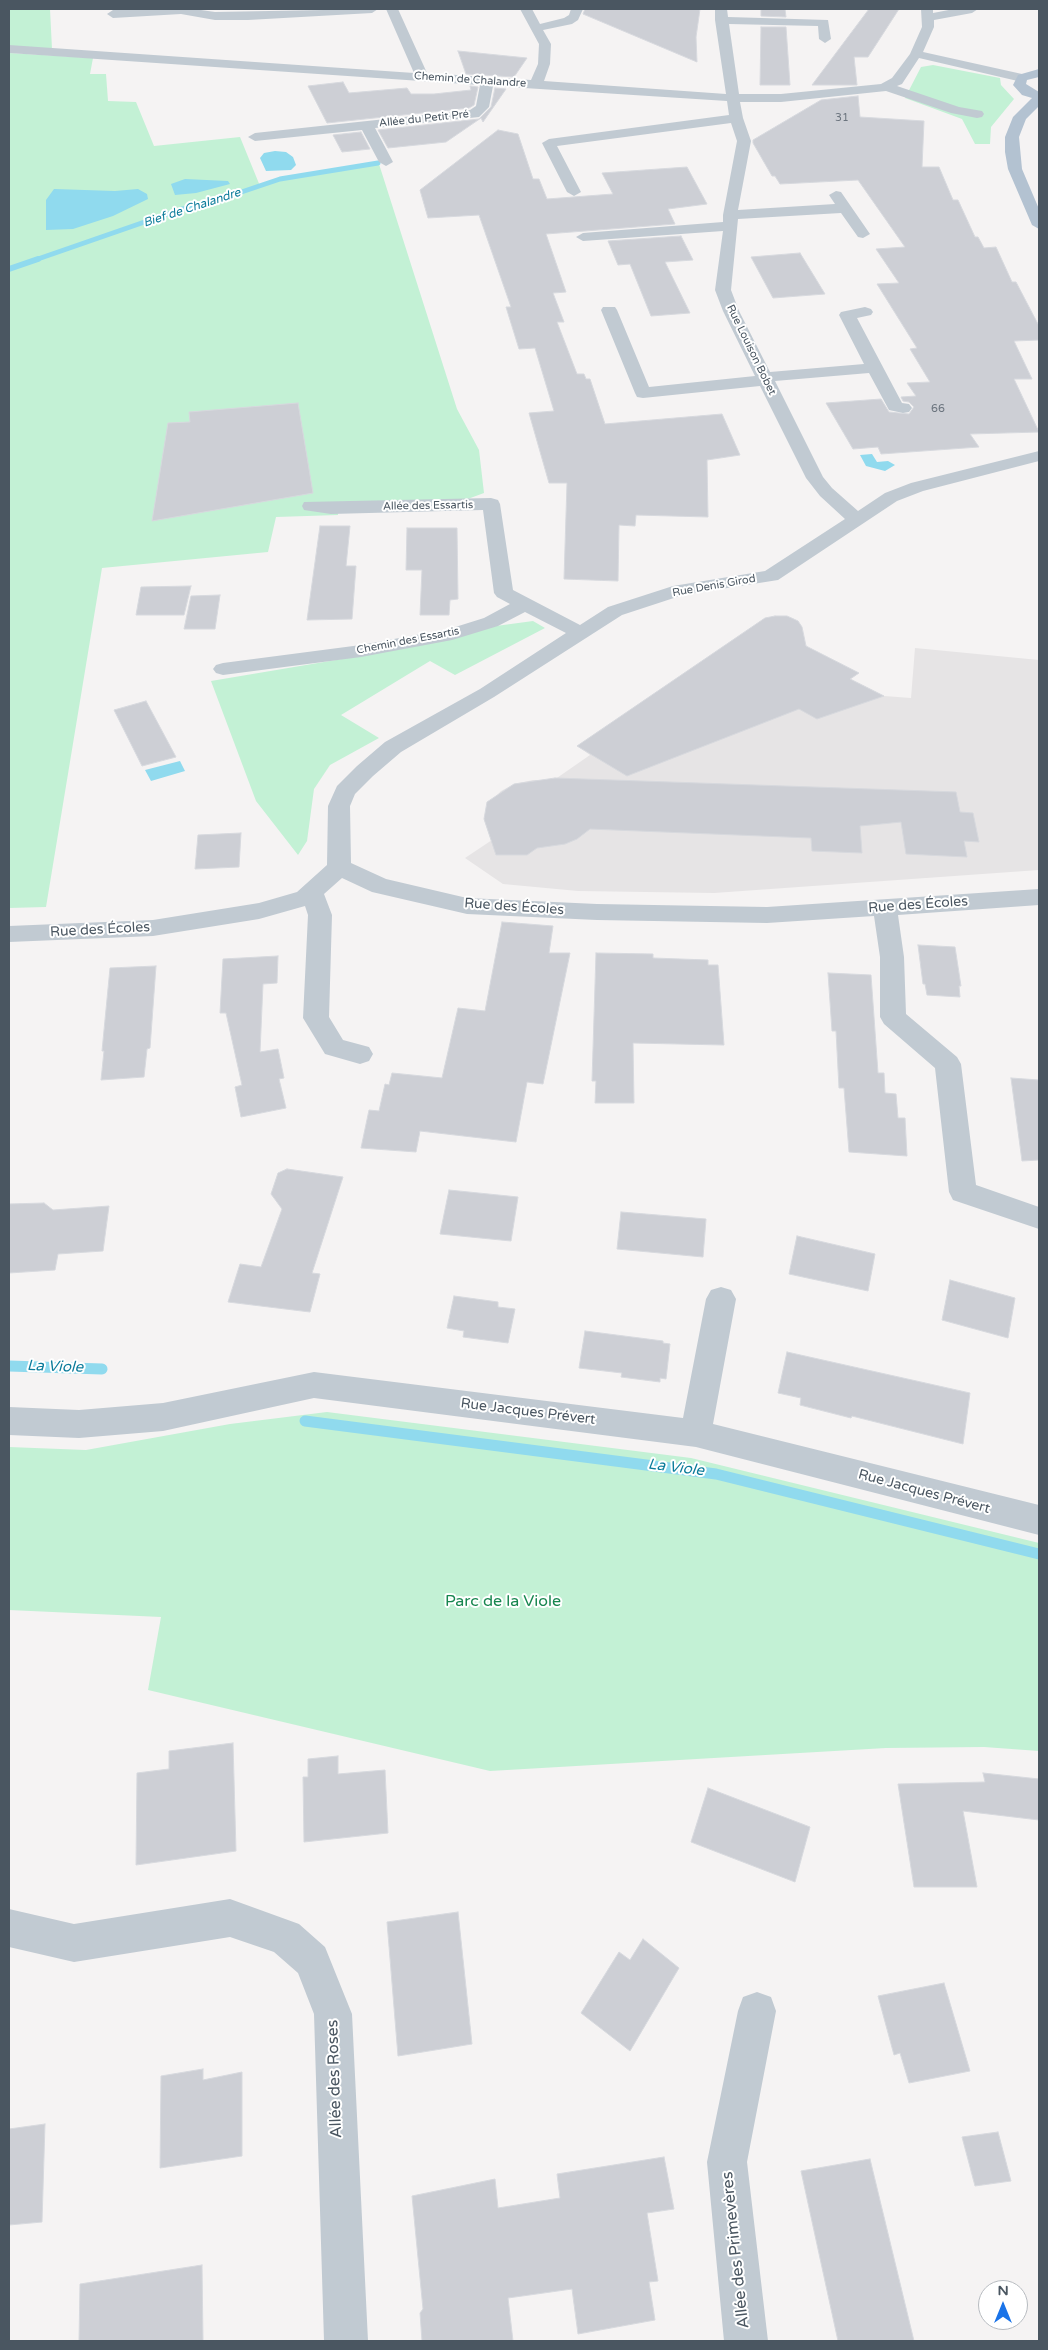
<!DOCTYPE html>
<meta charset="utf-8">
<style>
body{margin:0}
#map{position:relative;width:1048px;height:2350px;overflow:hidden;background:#f5f3f3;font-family:"Varela Round",sans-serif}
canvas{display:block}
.frame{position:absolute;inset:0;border:10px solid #4a5661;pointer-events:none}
.north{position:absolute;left:978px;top:2280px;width:50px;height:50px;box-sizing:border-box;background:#fff;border:1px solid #b7bbc0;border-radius:50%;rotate:0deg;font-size:14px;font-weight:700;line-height:20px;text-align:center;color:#4a5661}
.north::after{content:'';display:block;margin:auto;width:18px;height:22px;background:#1a73e8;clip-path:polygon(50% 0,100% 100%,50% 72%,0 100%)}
</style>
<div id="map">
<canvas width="1048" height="2350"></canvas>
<div class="frame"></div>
<div class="north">N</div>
</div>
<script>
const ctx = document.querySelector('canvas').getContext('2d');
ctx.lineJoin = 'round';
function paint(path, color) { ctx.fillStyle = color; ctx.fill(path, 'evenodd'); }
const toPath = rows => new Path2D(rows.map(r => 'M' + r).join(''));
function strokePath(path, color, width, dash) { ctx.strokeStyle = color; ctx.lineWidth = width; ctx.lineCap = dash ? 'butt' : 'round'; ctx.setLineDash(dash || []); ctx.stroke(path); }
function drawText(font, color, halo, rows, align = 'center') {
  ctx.font = font + ' "Varela Round",sans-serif'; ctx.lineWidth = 4; ctx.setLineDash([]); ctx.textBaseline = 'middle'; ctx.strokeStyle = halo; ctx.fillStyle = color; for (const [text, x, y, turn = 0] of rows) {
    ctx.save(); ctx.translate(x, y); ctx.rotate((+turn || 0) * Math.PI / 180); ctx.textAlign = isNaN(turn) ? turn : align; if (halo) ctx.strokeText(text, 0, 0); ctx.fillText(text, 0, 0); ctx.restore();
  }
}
paint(toPath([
 [780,616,793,618,802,627,802,632,790,642,811,649,859,673,851,679,884,696,911,698,915,648,1039,660,1039,870,714,893,578,891,503,884,465,858,495,838,487,828,484,819,488,801,491,801,501,791,514,784,533,780,554,780,590,755,577,746,765,618]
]), '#e6e4e5');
paint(toPath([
 [9,9,50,9,52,49,9,46],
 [9,53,93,58,90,74,106,74,108,101,136,102,154,146,240,137,260,186,276,179,379,164,457,409,479,450,484,493,465,500,337,503,338,515,276,517,268,552,102,568,46,907,9,908],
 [933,65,1000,78,1001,85,1014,99,991,127,990,144,975,144,962,119,905,98,921,67],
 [533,621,545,628,455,675,430,661,341,715,379,738,330,765,314,789,307,841,298,855,256,801,211,681,407,648,496,626],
 [327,1412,691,1458,1039,1543,1039,1751,984,1747,886,1748,490,1771,148,1690,161,1617,9,1610,9,1447,86,1450,230,1424]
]), '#c3f1d5');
paint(toPath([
 [275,151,286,152,293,157,296,165,291,170,266,171,260,158,264,153],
 [185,179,228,181,230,184,196,193,175,195,171,184],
 [54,189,115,191,138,189,147,194,148,199,113,216,73,229,46,230,46,200],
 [872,454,877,462,888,461,895,465,885,471,866,466,860,455],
 [180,761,185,771,151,781,145,770]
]), '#90daee');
strokePath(toPath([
 [35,260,182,209,197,207,280,179,378,163]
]), '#90daee', 5);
strokePath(toPath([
 [9,269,38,259]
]), '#90daee', 6);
strokePath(toPath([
 [9,1366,102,1369],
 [305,1421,716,1474,1039,1554]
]), '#90daee', 11);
const building = toPath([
 [585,9,700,9,696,37,697,62,583,14,585,9],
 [761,9,785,9,786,17,761,16,761,9],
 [869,9,899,9,868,57,854,57,857,85,812,85,869,9],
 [761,27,786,27,790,85,760,85,761,27],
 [458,51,527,58,514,77,466,74,458,51],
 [343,82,349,93,407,88,411,94,434,94,471,90,470,86,478,87,474,105,469,108,327,123,308,86,343,82],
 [495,88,506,89,483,122,481,118,446,142,388,148,378,130,479,119,491,107,495,88],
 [858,96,860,117,924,121,922,167,939,167,953,200,958,200,975,237,978,237,984,248,996,247,1012,282,1016,282,1039,326,1039,340,1014,341,1032,379,1014,379,1039,432,970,434,979,447,881,454,878,447,853,449,826,403,881,399,889,412,909,414,914,407,909,402,903,401,901,397,916,396,907,383,930,382,910,349,917,348,877,284,899,283,876,249,905,247,858,180,780,184,775,176,772,176,753,143,753,140,821,100,858,96],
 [498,130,518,134,533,179,539,179,547,199,613,194,602,173,687,167,707,204,668,209,675,224,546,234,566,292,553,293,564,322,557,322,577,374,584,374,586,379,590,379,605,424,722,414,740,455,707,460,708,517,636,515,635,526,619,525,618,581,564,579,567,483,549,483,529,413,554,411,535,348,519,349,506,307,511,307,479,215,428,218,420,190,498,130],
 [361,132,370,149,342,152,333,135,361,132],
 [681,236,693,260,665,262,690,313,651,316,630,264,618,265,608,241,681,236],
 [800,253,825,294,773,298,751,257,800,253],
 [298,403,313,493,152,521,168,423,190,422,189,412,298,403],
 [320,526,350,526,346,566,356,566,352,619,307,620,320,526],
 [407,528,457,528,458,599,450,600,449,615,420,615,422,570,406,570,407,528],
 [191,586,184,615,136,615,141,587,191,586],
 [220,595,215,629,184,629,191,596,220,595],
 [775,616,787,616,798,621,802,627,806,646,859,673,850,679,884,696,817,719,799,709,627,776,577,746,765,618,775,616],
 [146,701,176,757,142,766,114,710,146,701],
 [555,778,956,792,960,812,973,813,979,842,964,841,967,857,906,854,901,822,860,826,862,853,812,851,811,838,590,829,577,839,565,844,537,848,527,855,496,855,484,819,487,802,514,784,555,778],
 [241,833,239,867,195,869,198,835,241,833],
 [502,922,553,926,549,953,570,953,543,1084,527,1082,516,1142,420,1131,416,1152,361,1148,369,1110,379,1111,385,1084,389,1085,392,1073,442,1078,458,1008,485,1011,502,922],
 [918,945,955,947,961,986,959,986,960,997,927,995,925,984,923,984,918,945],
 [596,953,653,954,653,958,708,960,708,965,718,965,724,1045,633,1043,634,1103,595,1103,596,1081,592,1081,596,953],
 [278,956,277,983,263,984,260,1052,278,1049,284,1078,279,1079,286,1108,241,1117,235,1087,242,1085,226,1013,220,1013,223,959,278,956],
 [156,966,150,1048,147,1049,144,1077,101,1080,104,1051,102,1051,110,968,156,966],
 [828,973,871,975,878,1073,884,1073,885,1093,896,1094,898,1118,905,1118,907,1156,849,1152,844,1088,839,1088,836,1031,832,1031,828,973],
 [1011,1078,1039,1080,1039,1160,1022,1161,1011,1078],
 [287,1169,343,1177,312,1273,320,1274,310,1312,228,1302,240,1264,261,1267,282,1209,271,1194,278,1173,287,1169],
 [449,1190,518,1197,511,1241,440,1234,449,1190],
 [44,1203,53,1210,109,1206,103,1251,58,1254,55,1270,9,1273,9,1204,44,1203],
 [621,1212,706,1219,703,1257,617,1249,621,1212],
 [797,1236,875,1254,868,1291,789,1274,797,1236],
 [950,1280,1015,1298,1008,1338,942,1320,950,1280],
 [454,1296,498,1302,498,1307,515,1309,508,1343,463,1337,464,1331,447,1328,454,1296],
 [585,1331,663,1341,663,1343,670,1344,666,1379,660,1378,660,1382,621,1377,622,1373,579,1368,585,1331],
 [787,1352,970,1393,963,1444,852,1416,851,1418,800,1405,801,1398,778,1393,787,1352],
 [233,1743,236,1851,136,1865,137,1773,169,1769,169,1751,233,1743],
 [338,1756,338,1774,385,1770,388,1833,304,1842,303,1777,308,1777,308,1759,338,1756],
 [983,1773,1039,1779,1039,1820,963,1811,977,1887,914,1887,898,1784,985,1782,983,1773],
 [708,1788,810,1827,795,1882,691,1842,708,1788],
 [458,1912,472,2044,398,2056,387,1922,458,1912],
 [643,1939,679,1968,630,2051,581,2013,619,1952,630,1960,643,1939],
 [944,1983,970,2071,909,2083,900,2053,894,2055,878,1996,944,1983],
 [203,2069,203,2080,242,2072,242,2156,160,2168,161,2076,203,2069],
 [45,2124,42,2222,9,2225,9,2129,45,2124],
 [998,2132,1011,2181,975,2186,962,2137,998,2132],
 [664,2157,674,2209,647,2213,658,2281,649,2282,655,2320,578,2334,572,2289,508,2298,513,2341,422,2341,420,2313,423,2309,412,2196,495,2179,498,2208,560,2198,557,2174,664,2157],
 [870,2159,914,2341,838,2341,801,2171,870,2159],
 [202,2265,203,2341,79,2341,80,2284,202,2265]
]);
paint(building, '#cdcfd5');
strokePath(building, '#d7d9de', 1);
paint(toPath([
 [142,9,194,9,215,12,378,9,372,13,248,20,215,20,181,14,113,18,107,14,113,10,142,9],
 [386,9,398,9,427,73,531,80,538,64,539,44,520,9,532,9,540,24,564,18,569,15,571,9,583,9,578,20,572,24,543,30,551,44,550,64,544,81,726,94,715,20,715,9,727,9,728,17,828,20,831,39,825,43,819,39,818,26,729,24,739,94,781,94,881,84,892,78,910,54,922,27,921,9,933,9,933,13,954,9,978,9,972,13,934,20,934,27,923,52,1022,74,1028,78,1022,82,919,58,902,84,897,86,959,107,982,111,984,114,982,117,977,118,951,113,886,91,781,102,740,102,743,118,751,141,738,210,835,204,829,195,836,191,841,192,870,234,863,238,858,237,841,213,738,219,731,290,739,311,770,372,864,364,839,315,841,312,865,307,871,309,873,312,871,315,857,318,902,403,909,404,912,408,909,412,903,413,889,410,869,373,775,381,823,477,832,488,858,511,885,493,911,483,1039,451,1039,461,923,491,897,501,778,580,683,595,622,615,494,697,401,752,373,776,355,794,350,806,351,863,386,879,467,898,597,904,767,907,1039,889,1039,905,898,915,904,957,906,1014,957,1057,961,1064,976,1185,1039,1207,1039,1229,953,1200,949,1192,935,1068,884,1024,880,1017,880,957,874,916,767,923,597,920,467,914,372,892,342,878,324,894,332,915,329,1017,343,1040,369,1047,373,1054,369,1061,360,1064,325,1054,303,1018,308,915,305,906,259,919,153,936,9,942,9,926,153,920,259,903,297,892,327,865,328,806,337,786,357,766,385,742,480,689,566,633,525,612,498,626,452,640,361,657,223,675,216,673,213,669,216,665,223,663,361,645,449,629,484,618,510,604,497,597,494,593,483,510,331,514,304,510,302,506,304,502,491,498,498,500,500,504,513,590,580,625,608,607,673,586,765,571,845,519,820,496,806,478,760,386,643,398,637,397,635,393,601,310,603,307,615,307,617,310,649,387,755,376,723,311,715,290,723,231,583,241,576,237,583,233,723,222,723,215,737,141,731,123,557,146,581,192,574,196,567,192,542,143,549,139,729,115,727,101,493,86,489,107,479,117,375,128,393,162,386,166,379,162,362,130,255,141,248,137,255,133,470,110,476,106,480,85,9,53,9,45,414,73,386,9],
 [721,1287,731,1290,736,1299,713,1424,1039,1505,1039,1535,696,1447,314,1398,163,1431,79,1438,9,1435,9,1407,79,1410,163,1403,314,1372,683,1418,706,1299,711,1290,721,1287],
 [230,1899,299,1924,325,1947,352,2014,368,2341,324,2341,314,2014,298,1973,274,1952,230,1937,74,1962,9,1947,9,1909,74,1924,230,1899],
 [757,1992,771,1997,776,2011,747,2162,768,2341,724,2341,707,2162,738,2011,743,1997,757,1992]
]), '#c1cad2');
paint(toPath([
 [1039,69,1039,77,1027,80,1026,84,1039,92,1039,106,1026,119,1019,137,1022,169,1039,209,1039,229,1032,225,1008,169,1005,152,1005,137,1013,117,1032,98,1022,95,1013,85,1018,75,1039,69]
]), '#b3c2d1');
drawText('11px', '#4a5661', '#fff', [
 ["Chemin de Chalandre",470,80,4],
 ["Allée du Petit Pré",424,119,-6],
 ["Rue Louison Bobet",751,350,64],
 ["Allée des Essartis",428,506,-1],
 ["Rue Denis Girod",714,586,-10],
 ["Chemin des Essartis",408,641,-11]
]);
drawText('11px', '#6b747e', null, [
 ["31",842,118],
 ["66",938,409]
]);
drawText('italic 12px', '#0c7c9b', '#fff', [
 ["Bief de Chalandre",192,208,-18]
]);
drawText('14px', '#4a5661', '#fff', [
 ["Rue des Écoles",918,905,-4],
 ["Rue des Écoles",514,907,4],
 ["Rue des Écoles",100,930,-3],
 ["Rue Jacques Prévert",528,1412,7],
 ["Rue Jacques Prévert",924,1492,15]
]);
drawText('italic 15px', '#0c7c9b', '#fff', [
 ["La Viole",55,1367,2],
 ["La Viole",676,1468,7]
]);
drawText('16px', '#17864f', '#fff', [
 ["Parc de la Viole",503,1602]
]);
drawText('16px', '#4a5661', '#fff', [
 ["Allée des Roses",335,2079,-92],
 ["Allée des Primevères",736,2250,-96]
]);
</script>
